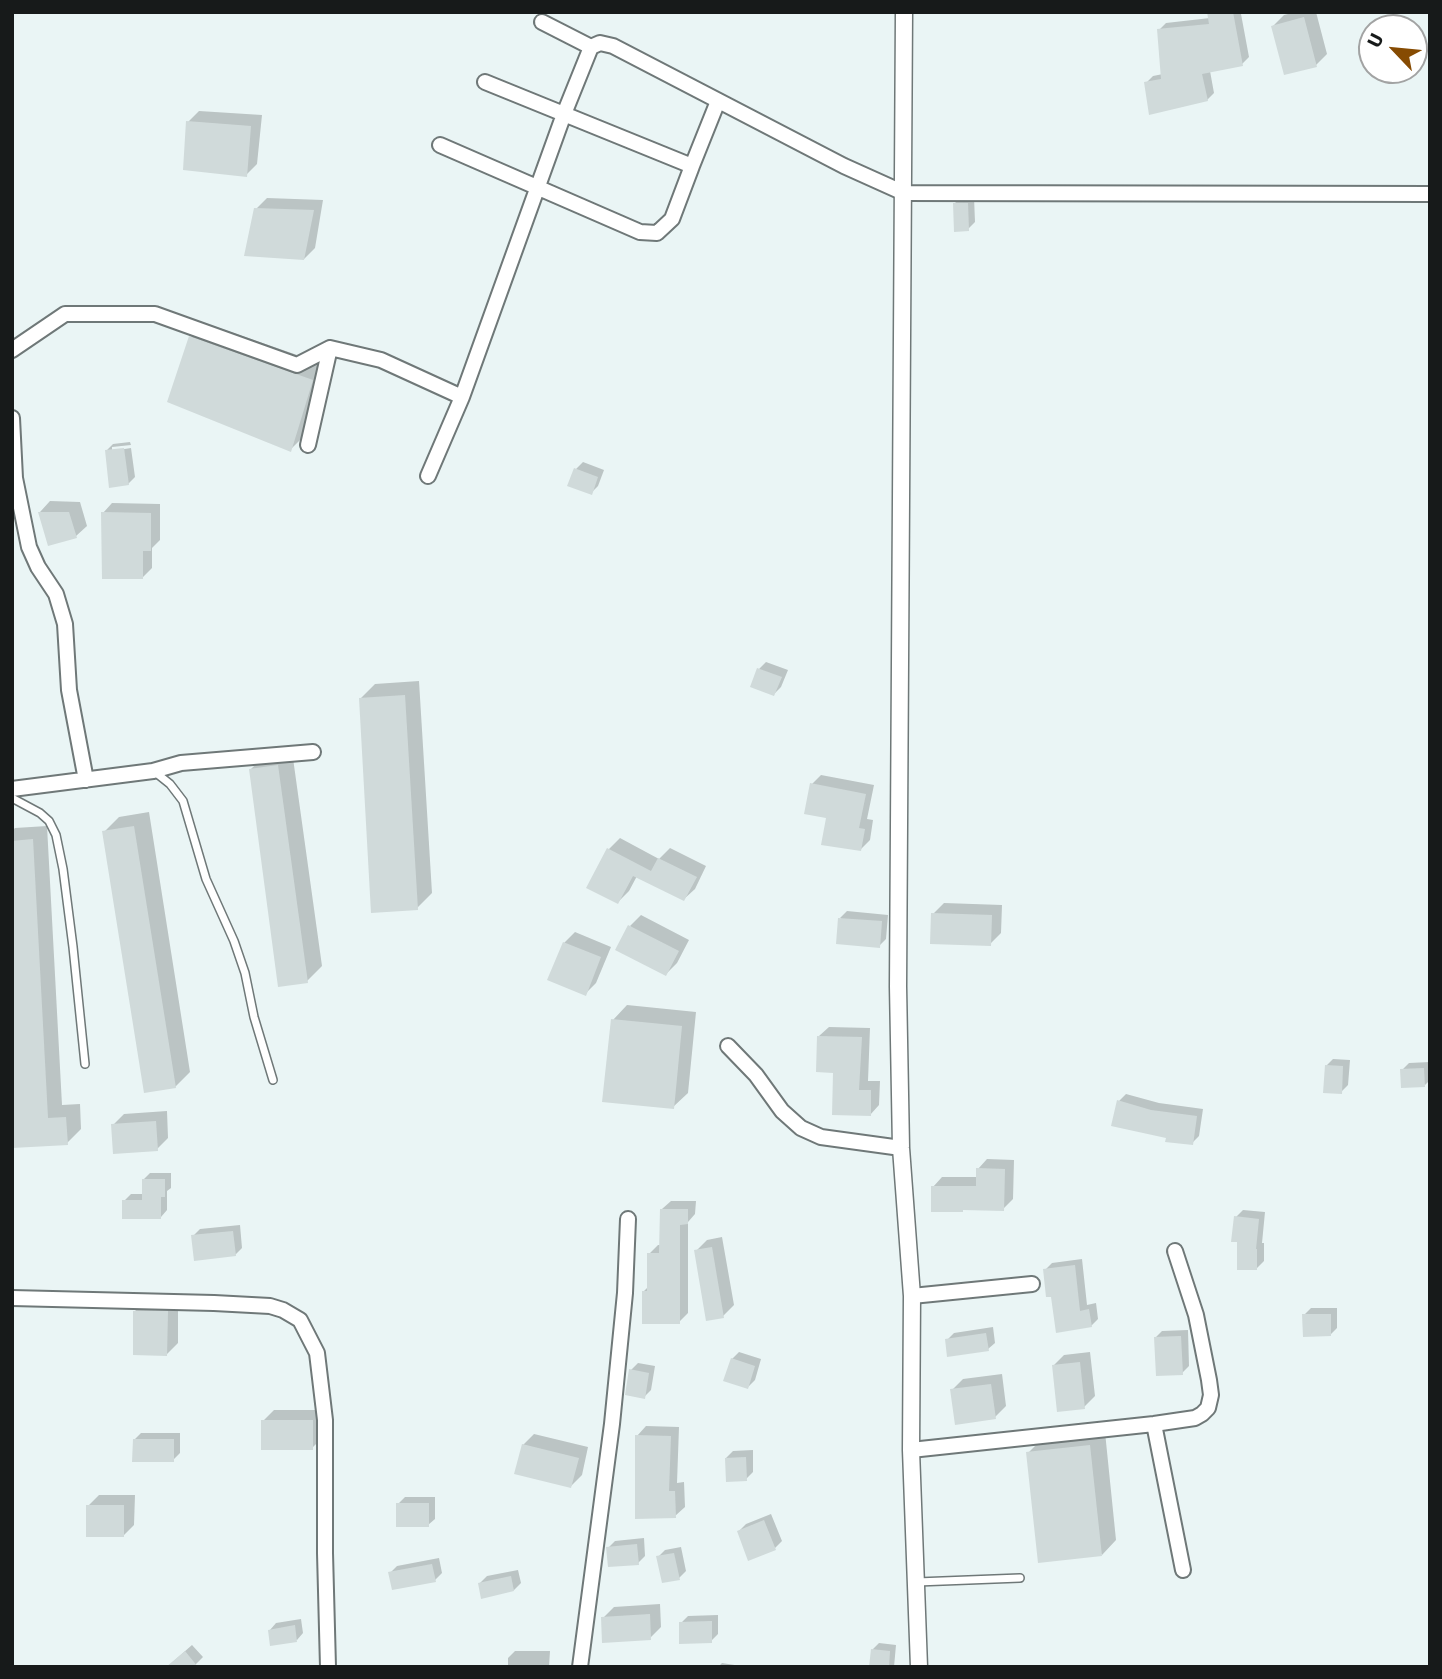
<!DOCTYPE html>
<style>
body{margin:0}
#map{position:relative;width:1442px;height:1679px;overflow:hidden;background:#eaf5f5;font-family:"Fira Sans",sans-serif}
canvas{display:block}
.frame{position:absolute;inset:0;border:14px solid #171a1a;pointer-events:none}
.north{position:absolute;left:1358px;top:14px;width:70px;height:70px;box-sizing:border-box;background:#fff;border:2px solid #a2a3a3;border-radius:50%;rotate:296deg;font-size:19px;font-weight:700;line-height:28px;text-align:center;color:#171a1a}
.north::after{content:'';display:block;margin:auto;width:24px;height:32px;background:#864b02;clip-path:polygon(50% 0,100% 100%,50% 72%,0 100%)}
</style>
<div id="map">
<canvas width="1442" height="1679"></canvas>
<div class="frame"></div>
<div class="north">U</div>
</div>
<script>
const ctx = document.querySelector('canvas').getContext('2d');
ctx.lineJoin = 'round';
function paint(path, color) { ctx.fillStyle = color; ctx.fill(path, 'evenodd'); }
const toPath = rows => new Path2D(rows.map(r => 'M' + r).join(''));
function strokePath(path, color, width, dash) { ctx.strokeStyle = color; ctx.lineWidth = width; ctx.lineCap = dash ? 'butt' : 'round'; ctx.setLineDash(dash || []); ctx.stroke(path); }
paint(toPath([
 [1209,12,1243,12,1241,14,1249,57,1242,64,1210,71,1214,93,1207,100,1146,83,1153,76,1163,74,1159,30,1166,23,1210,18],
 [1296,12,1316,12,1327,54,1316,65,1273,26,1284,15],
 [199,111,262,115,257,164,246,175,188,122],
 [962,196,974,197,975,222,968,229,955,203],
 [267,198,323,200,315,248,304,259,256,209],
 [205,323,326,365,305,435,290,450,191,337],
 [130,442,131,445,112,447,112,451,131,448,135,477,128,484,106,451,113,444],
 [583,462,604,470,598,486,591,493,576,469],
 [50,501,80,502,87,526,76,536,40,512],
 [112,503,160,504,160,540,152,548,152,568,142,578,103,513],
 [766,662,788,670,781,687,774,694,752,686,759,669],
 [419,681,432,893,417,908,360,699,375,684],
 [12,704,14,704,12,734],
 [292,751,322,966,307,981,250,770,265,755],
 [821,775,874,785,867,819,873,820,870,840,861,849,828,817,812,784],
 [149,812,190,1072,175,1087,104,832,119,817],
 [47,826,62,1105,80,1104,81,1129,67,1143,13,1147,12,1120,16,1117,12,1053,12,831,15,828],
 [620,838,659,859,670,848,706,866,695,889,684,899,637,876,629,891,618,902,589,887,609,849],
 [944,903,1002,905,1001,933,990,944,933,914],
 [847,911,888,915,886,939,879,946,840,918],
 [641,915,689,940,677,963,666,974,630,926],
 [575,932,611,947,596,983,585,994,564,943],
 [627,1005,696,1012,688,1093,673,1107,613,1020],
 [829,1027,870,1028,868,1081,880,1081,879,1105,870,1115,835,1071,819,1036],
 [1333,1059,1350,1060,1348,1085,1341,1092,1326,1066],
 [1430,1062,1430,1080,1425,1085,1402,1070,1409,1063],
 [1126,1094,1159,1103,1203,1109,1199,1136,1192,1143,1167,1137,1119,1101],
 [167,1111,168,1138,157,1149,113,1125,124,1114],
 [987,1159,1014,1160,1013,1199,1003,1209,933,1187,942,1177,978,1177,978,1169],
 [150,1173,171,1173,171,1188,167,1191,167,1210,161,1217,124,1201,131,1194,143,1194,143,1180],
 [671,1201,696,1201,695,1214,688,1222,688,1313,679,1322,644,1291,649,1286,649,1254,658,1245,661,1245,662,1209],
 [1243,1210,1265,1212,1262,1243,1264,1243,1264,1261,1257,1268,1236,1217],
 [240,1225,242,1248,235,1255,193,1236,200,1229],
 [722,1237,734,1305,723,1316,696,1251,707,1240],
 [1082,1259,1087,1305,1096,1303,1098,1319,1091,1326,1052,1295,1045,1270,1052,1263],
 [146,1300,178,1301,178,1343,167,1354,135,1311],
 [1311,1308,1337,1308,1337,1328,1330,1335,1304,1315],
 [993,1327,995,1343,988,1349,947,1340,954,1333],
 [1188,1330,1189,1366,1182,1373,1155,1338,1162,1331],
 [739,1352,761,1359,755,1380,748,1387,732,1359],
 [1090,1352,1095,1396,1084,1407,1053,1366,1064,1355],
 [638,1363,655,1366,651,1390,644,1397,631,1370],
 [1002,1374,1006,1406,995,1417,952,1390,963,1379],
 [274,1410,323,1410,323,1437,312,1448,263,1421],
 [646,1426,679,1427,677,1483,684,1482,685,1507,675,1516,637,1436],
 [1105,1432,1116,1540,1102,1555,1028,1453,1043,1438],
 [141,1433,180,1433,180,1453,173,1460,134,1440],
 [534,1434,588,1447,582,1475,571,1486,523,1445],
 [753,1450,753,1472,746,1479,726,1458,733,1451],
 [99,1495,135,1495,134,1525,123,1536,88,1506],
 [405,1497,435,1497,435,1519,428,1525,398,1504],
 [771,1514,782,1541,775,1548,739,1531,746,1524],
 [644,1538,645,1556,638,1563,608,1548,615,1541],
 [681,1547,686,1571,679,1578,658,1557,665,1550],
 [439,1558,442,1573,435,1580,390,1573,397,1566],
 [518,1570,521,1583,514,1590,480,1583,487,1576],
 [660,1604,661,1627,650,1638,603,1618,614,1607],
 [718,1615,718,1634,711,1641,681,1623,688,1616],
 [301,1619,303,1633,297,1640,270,1630,276,1623],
 [879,1643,896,1645,894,1667,871,1667,872,1650],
 [192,1645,203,1657,193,1667,167,1667],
 [515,1651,550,1651,549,1667,508,1667,508,1658],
 [722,1663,741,1666,741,1667,718,1667]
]), '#0003');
paint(toPath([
 [1207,12,1233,12,1243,66,1202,74,1208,101,1149,115,1144,82,1161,79,1157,29,1209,24],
 [1304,17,1317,67,1284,75,1271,26],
 [186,121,251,126,247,177,183,170],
 [953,203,968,203,969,231,954,232],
 [254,208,314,210,304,260,244,256],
 [189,336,313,380,291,452,167,402],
 [124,448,129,485,109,488,105,450],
 [574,468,598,477,592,495,567,486],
 [38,512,69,512,77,538,48,546],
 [101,512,151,513,151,551,143,551,143,579,102,579],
 [757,668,782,677,774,696,750,687],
 [405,695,418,910,371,913,359,698],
 [278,765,308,983,278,987,249,769],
 [810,783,866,794,859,828,865,829,861,851,821,845,826,818,804,814],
 [134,826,176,1088,144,1093,102,831],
 [33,839,48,1118,66,1117,68,1145,12,1148,12,1121,14,1120,12,841],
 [607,848,651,871,658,858,697,877,684,901,633,876,618,904,586,888],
 [931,913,992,915,991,946,930,944],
 [838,918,882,921,880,948,836,944],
 [628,925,679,951,666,976,615,950],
 [563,942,601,957,586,996,547,980],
 [611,1019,682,1026,674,1109,602,1102],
 [817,1036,862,1037,859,1090,871,1090,871,1116,832,1115,833,1073,816,1072],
 [1325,1065,1343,1066,1342,1094,1323,1093],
 [1424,1068,1425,1087,1401,1088,1400,1069],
 [1117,1100,1151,1110,1197,1116,1193,1145,1165,1142,1166,1138,1111,1126],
 [156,1121,158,1151,113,1154,111,1124],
 [976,1168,1005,1169,1004,1211,963,1210,963,1212,931,1212,931,1186,976,1186],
 [142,1179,165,1179,165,1197,161,1197,161,1219,122,1219,122,1200,142,1200],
 [660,1209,688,1209,688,1224,680,1225,680,1324,642,1324,642,1291,647,1291,647,1253,659,1253],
 [1234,1216,1259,1219,1256,1249,1257,1249,1257,1270,1237,1270,1237,1242,1231,1242],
 [233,1231,236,1256,194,1261,191,1235],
 [712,1247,724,1318,706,1321,694,1250],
 [1075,1265,1080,1311,1089,1309,1092,1327,1056,1333,1051,1297,1046,1297,1043,1269],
 [133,1311,168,1311,167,1356,133,1355],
 [1302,1314,1331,1314,1331,1336,1303,1337],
 [986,1333,989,1351,947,1357,945,1339],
 [1181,1336,1183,1375,1156,1376,1154,1337],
 [731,1358,755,1366,748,1389,723,1381],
 [1080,1362,1085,1409,1057,1412,1052,1365],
 [629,1369,649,1373,645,1399,625,1395],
 [991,1384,996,1419,955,1425,950,1389],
 [261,1420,313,1420,313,1450,261,1450],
 [635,1435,671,1436,669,1491,675,1491,676,1518,635,1519],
 [133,1439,174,1439,174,1462,132,1462],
 [522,1444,579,1458,571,1488,514,1474],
 [1090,1445,1102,1556,1038,1563,1026,1452],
 [746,1457,747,1481,726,1482,725,1458],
 [396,1503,429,1503,429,1527,396,1527],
 [86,1505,124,1505,124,1537,86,1537],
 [764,1520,776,1550,748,1561,737,1531],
 [637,1544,639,1565,608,1567,606,1547],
 [674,1553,680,1580,662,1583,656,1556],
 [432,1564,436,1582,392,1590,388,1572],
 [511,1576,514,1591,481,1599,478,1583],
 [650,1614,651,1640,602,1643,601,1617],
 [712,1621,712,1643,679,1644,679,1622],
 [295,1625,297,1642,270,1646,268,1630],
 [871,1649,890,1651,889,1667,869,1667],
 [185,1651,198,1667,166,1667]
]), '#d0dada');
const service = toPath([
 [155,772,170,784,183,801,206,879,234,941,245,973,254,1017,273,1080],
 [12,798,40,813,49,821,56,835,63,869,73,947,85,1064],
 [917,1582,1020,1578]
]);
const minor = toPath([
 [542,22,591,47],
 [485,82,692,166,718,101],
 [440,145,640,232,657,233,672,219,692,166],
 [12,350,65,314,155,314,297,365,330,348,381,360,462,397,564,114,591,47,600,43,613,46,844,166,904,193,1430,194],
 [12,418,15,478,29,547,38,567,56,594,65,624,69,690,86,780],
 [308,445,330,348],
 [428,476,462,397],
 [12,789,153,771,181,763,313,752],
 [728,1046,756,1075,782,1111,801,1128,821,1137,901,1148],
 [912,1296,1032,1284],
 [12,1298,214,1303,270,1306,283,1310,300,1320,317,1353,325,1420,325,1553,328,1667],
 [1154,1424,1183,1570],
 [911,1450,1154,1424,1195,1418,1202,1414,1208,1408,1211,1395,1209,1380,1196,1315,1175,1251],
 [580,1667,612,1424,625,1293,628,1219]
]);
const tertiary = toPath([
 [904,12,898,986,901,1148,912,1296,911,1450,919,1667]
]);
strokePath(service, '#6f7878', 10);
strokePath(minor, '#6f7878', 18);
strokePath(tertiary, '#6f7878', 19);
strokePath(service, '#fff', 7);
strokePath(minor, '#fff', 14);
strokePath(tertiary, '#fff', 16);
</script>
